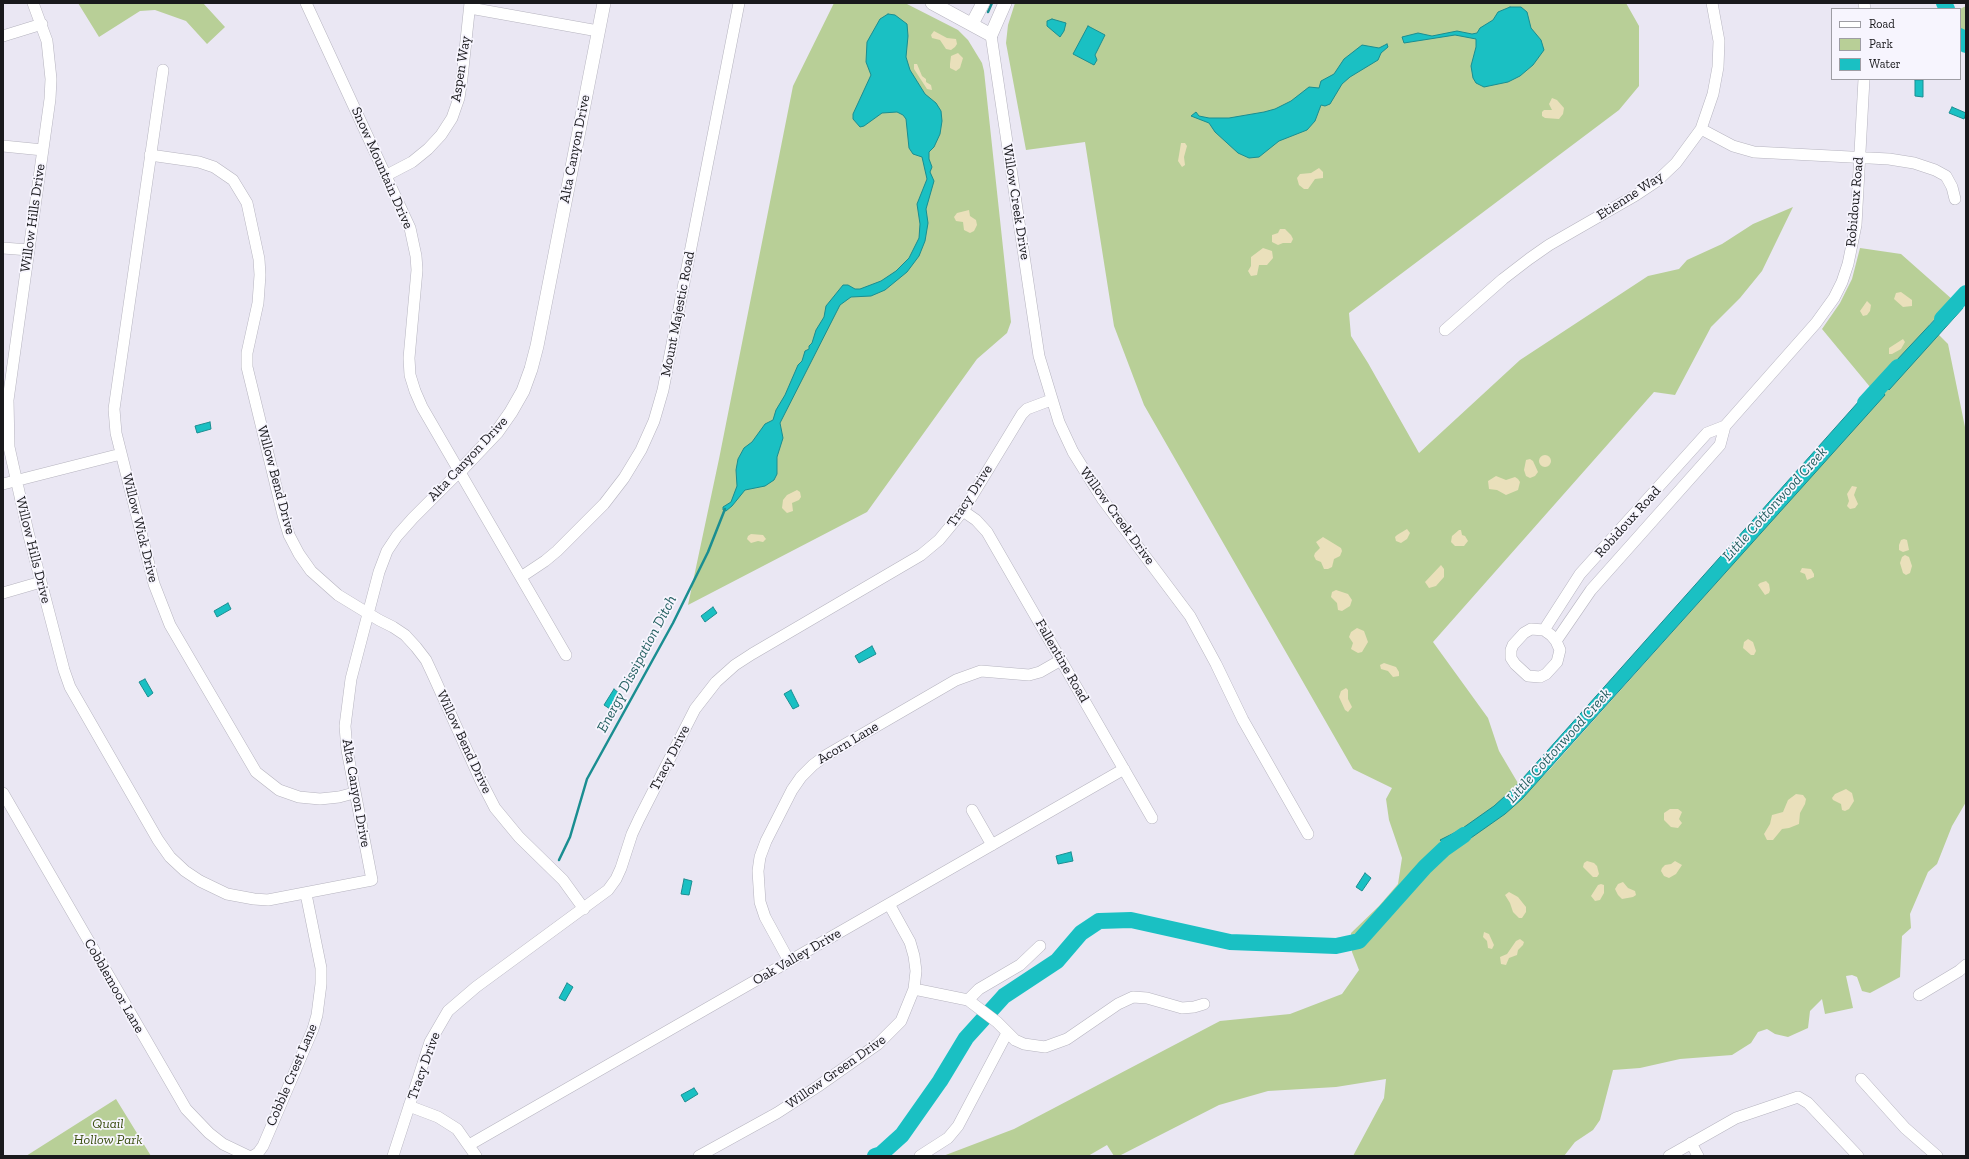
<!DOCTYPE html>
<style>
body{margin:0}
#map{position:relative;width:1969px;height:1159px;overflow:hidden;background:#eae7f3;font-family:"Zilla Slab",serif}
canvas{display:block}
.frame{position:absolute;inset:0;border:4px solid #19191c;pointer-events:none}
.legend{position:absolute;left:1831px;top:8px;width:130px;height:72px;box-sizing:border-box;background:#f7f5fe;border:1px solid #9e9da4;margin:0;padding:5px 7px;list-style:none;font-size:12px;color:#19191c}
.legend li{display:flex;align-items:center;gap:8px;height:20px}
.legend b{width:20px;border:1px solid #9e9da4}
</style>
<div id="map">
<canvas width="1969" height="1159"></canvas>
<div class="frame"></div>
<ul class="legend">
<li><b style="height:5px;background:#fff"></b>Road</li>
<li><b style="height:11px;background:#b8cf97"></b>Park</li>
<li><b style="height:11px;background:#1ac0c3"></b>Water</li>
</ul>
</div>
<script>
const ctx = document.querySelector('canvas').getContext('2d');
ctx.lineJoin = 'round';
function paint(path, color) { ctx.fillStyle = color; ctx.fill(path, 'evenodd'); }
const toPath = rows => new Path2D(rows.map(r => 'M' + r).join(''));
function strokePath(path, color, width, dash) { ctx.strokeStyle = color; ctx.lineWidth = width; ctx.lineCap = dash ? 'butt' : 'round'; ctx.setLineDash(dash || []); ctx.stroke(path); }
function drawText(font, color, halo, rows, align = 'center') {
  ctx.font = font + ' "Zilla Slab",serif'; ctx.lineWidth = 3.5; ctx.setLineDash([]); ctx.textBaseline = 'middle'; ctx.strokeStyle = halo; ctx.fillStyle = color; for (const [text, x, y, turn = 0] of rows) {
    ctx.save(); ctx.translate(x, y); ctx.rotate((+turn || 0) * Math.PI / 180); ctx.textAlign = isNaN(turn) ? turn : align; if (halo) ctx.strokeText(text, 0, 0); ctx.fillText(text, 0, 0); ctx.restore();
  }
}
paint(toPath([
 [78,3,203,3,225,27,207,44,186,21,155,10,140,11,99,37],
 [834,3,905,3,958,30,968,40,982,63,984,71,1011,322,1007,333,977,359,867,512,688,605,719,459,793,86],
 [1015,3,1626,3,1639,26,1639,86,1619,110,1349,313,1351,336,1368,363,1419,453,1520,360,1648,276,1679,269,1687,260,1722,244,1753,224,1793,207,1762,271,1740,298,1711,327,1675,395,1654,392,1433,642,1488,718,1499,751,1525,795,1551,768,1880,399,1822,329,1840,303,1852,279,1860,248,1901,254,1953,300,1929,325,1948,344,1966,432,1966,802,1952,826,1937,864,1928,872,1910,914,1911,928,1902,936,1900,977,1870,993,1862,991,1857,977,1852,975,1846,976,1853,1008,1825,1014,1822,999,1810,1011,1808,1028,1788,1037,1775,1034,1767,1029,1758,1032,1751,1043,1732,1055,1680,1059,1640,1068,1613,1070,1600,1120,1593,1130,1575,1142,1564,1156,1353,1156,1384,1098,1386,1079,1336,1087,1268,1091,1219,1105,1119,1156,1114,1156,1107,1145,1088,1156,943,1156,1014,1129,1220,1021,1290,1014,1342,994,1359,970,1352,952,1351,933,1379,906,1398,884,1402,858,1389,820,1386,799,1392,788,1353,769,1144,405,1114,326,1085,142,1026,150,1006,43,1008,25],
 [1966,6,1966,41,1960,32,1960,9],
 [116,1099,151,1156,26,1156]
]), '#b8cf97');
paint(toPath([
 [934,31,947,38,956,39,957,44,955,47,951,50,946,49,940,40,932,38,931,35],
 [958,53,963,58,960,68,956,71,950,68,950,64,951,56],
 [914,64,917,64,922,76,926,79,926,82,931,85,932,90,927,89,914,69],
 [1552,98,1557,100,1564,108,1563,114,1559,119,1545,118,1542,116,1542,112,1544,110,1552,110,1549,104],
 [1181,143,1185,143,1187,146,1184,157,1185,165,1182,167,1178,161],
 [1319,168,1323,172,1323,178,1315,179,1308,189,1304,189,1299,185,1297,178,1300,174,1311,173],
 [969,210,970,216,976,220,977,225,974,231,970,233,964,230,963,222,956,221,954,217,957,213],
 [1280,229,1285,229,1291,235,1293,239,1291,243,1283,243,1278,245,1272,242,1272,235,1278,233],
 [1263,248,1272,251,1273,258,1267,265,1259,265,1257,275,1251,276,1248,271,1251,266,1251,257],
 [1901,292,1912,300,1912,306,1903,307,1894,299,1896,293],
 [1867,301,1871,305,1870,311,1867,315,1863,316,1860,311],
 [1903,339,1905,342,1901,349,1892,354,1889,354,1889,348],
 '1539 461a6 6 0 1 1 12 0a6 6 0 1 1-12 0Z',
 [1530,459,1533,461,1538,472,1535,476,1530,478,1526,476,1524,470,1526,460],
 [1496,476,1506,480,1515,477,1518,479,1520,482,1518,490,1506,495,1497,490,1489,489,1488,481],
 [1852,486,1857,487,1854,495,1858,504,1855,508,1850,509,1847,506,1849,501,1847,494],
 [797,490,800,492,801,497,799,500,792,503,793,511,787,513,782,508,783,500,787,495],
 [1407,529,1410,533,1407,539,1401,543,1396,541,1395,537,1397,535],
 [1459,530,1461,530,1462,535,1465,536,1468,541,1464,546,1455,546,1451,542,1452,536],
 [751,534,763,535,766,539,763,542,758,541,751,543,747,539,748,536],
 [1323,537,1341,548,1342,551,1340,556,1334,559,1332,567,1328,569,1324,569,1321,562,1316,560,1314,556,1315,553,1320,548,1316,542],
 [1904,539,1907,540,1909,550,1903,552,1899,550,1899,545,1901,540],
 [1905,555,1909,557,1912,566,1910,573,1906,575,1903,573,1900,563,1902,557],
 [1441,565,1444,569,1444,577,1436,586,1429,588,1425,582],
 [1802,568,1811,569,1814,574,1814,577,1807,580,1805,574,1800,572],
 [1766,581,1769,584,1770,590,1769,593,1765,595,1758,585,1760,583],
 [1336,590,1348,594,1352,600,1350,606,1342,611,1338,610,1337,603,1331,597,1332,592],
 [1357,628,1364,631,1368,642,1362,652,1358,653,1351,649,1353,643,1349,637,1351,632],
 [1748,639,1753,642,1756,651,1754,655,1751,655,1743,648,1744,642],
 [1384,663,1396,667,1399,672,1399,676,1393,677,1388,671,1381,669,1380,665],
 [1346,688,1348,690,1348,699,1352,707,1348,712,1345,710,1339,697,1341,691],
 [1846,789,1852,793,1854,801,1849,809,1845,811,1842,810,1841,804,1833,800,1832,798,1835,794],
 [1796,794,1803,795,1806,799,1805,804,1800,813,1799,824,1789,828,1782,829,1773,840,1767,840,1764,834,1770,824,1772,815,1783,812,1788,800],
 [1670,809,1678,809,1682,812,1679,819,1682,823,1678,828,1671,827,1664,820,1664,813],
 [1587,861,1594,863,1597,866,1599,874,1597,877,1593,877,1583,867,1584,863],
 [1675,861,1682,865,1676,874,1669,878,1664,876,1661,871,1662,868,1665,865,1671,864],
 [1623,882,1628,888,1635,891,1636,895,1633,897,1622,899,1618,895,1615,889,1618,884],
 [1601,884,1604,885,1604,893,1600,900,1595,901,1591,896,1598,885],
 [1509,892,1518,897,1526,907,1526,912,1522,918,1519,918,1513,912,1510,903,1505,895],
 [1484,932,1489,934,1494,945,1492,949,1488,948,1487,941,1483,937],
 [1520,939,1524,942,1523,945,1518,950,1517,955,1509,958,1506,965,1501,964,1500,957,1507,954,1516,941]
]), '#eae0bb');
const water = toPath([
 [1510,7,1521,7,1527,12,1531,28,1541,40,1544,50,1533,65,1520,76,1508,82,1484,87,1476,83,1473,78,1471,66,1476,47,1476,39,1455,35,1404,43,1402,37,1418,33,1432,36,1457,31,1472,34,1477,33,1480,28,1493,20,1498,12,1510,7],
 [888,14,895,15,907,24,908,36,906,57,910,70,925,94,936,103,941,111,942,121,940,134,934,147,929,152,929,159,932,167,930,172,934,181,926,209,928,223,925,241,919,256,907,272,885,290,871,296,851,297,840,305,780,423,783,438,777,457,777,474,774,480,765,486,745,490,732,506,726,511,723,510,723,507,731,502,737,486,736,470,738,459,744,448,752,442,765,424,773,420,776,410,785,395,798,365,802,361,805,351,809,349,809,346,812,343,816,330,824,317,826,306,843,285,848,285,855,289,860,289,881,281,896,271,909,258,919,238,920,224,917,204,927,179,922,157,913,154,909,148,906,119,903,115,897,112,882,113,864,126,860,127,853,119,853,114,871,75,866,62,867,42,880,19,888,14],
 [1052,19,1066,23,1064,31,1060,37,1047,26,1047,21,1052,19],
 [1088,26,1105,35,1095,55,1097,60,1094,65,1073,54,1088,26],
 [1387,44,1388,47,1381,53,1378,60,1350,77,1342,84,1330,104,1325,106,1321,105,1315,121,1307,130,1279,141,1259,157,1249,158,1238,153,1215,132,1209,123,1191,116,1196,112,1199,116,1209,118,1229,118,1264,112,1275,109,1291,101,1309,87,1319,88,1321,81,1334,74,1344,59,1362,45,1379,48,1387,44],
 [1915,80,1923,80,1923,97,1915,96,1915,80],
 [1952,107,1966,113,1964,119,1949,113,1952,107],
 [1953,300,1963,308,1889,390,1881,377,1953,300],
 [1876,382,1885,395,1522,799,1505,814,1451,852,1440,840,1460,830,1494,806,1515,787,1876,382],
 [210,422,211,429,197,433,195,426,210,422],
 [228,603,231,609,217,617,214,611,228,603],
 [713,607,717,613,705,622,701,616,713,607],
 [872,646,876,654,859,663,855,656,872,646],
 [145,679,153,693,148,697,139,682,145,679],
 [614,689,620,694,610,709,604,705,614,689],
 [791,690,799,706,793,709,784,694,791,690],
 [1071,852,1073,861,1058,864,1056,856,1071,852],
 [1365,873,1371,878,1362,891,1356,887,1365,873],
 [684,879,692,881,689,895,681,894,684,879],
 [567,983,573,987,565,1001,559,998,567,983],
 [694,1088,698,1094,685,1102,681,1095,694,1088]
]);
paint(water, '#1ac0c3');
strokePath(water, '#1a8e91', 1);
strokePath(toPath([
 [988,12,992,3],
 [559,860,570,837,587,779,673,623,708,552,725,509]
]), '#1a8e91', 2.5);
strokePath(toPath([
 [1944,3,1947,9],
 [1960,36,1966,45],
 [1942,319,1966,293],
 [1865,403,1898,367],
 [875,1156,881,1154,902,1135,940,1081,966,1038,1004,996,1057,961,1081,933,1099,921,1131,920,1230,942,1336,946,1359,941,1425,867,1444,849,1464,835]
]), '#1ac0c3', 16);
const minor = toPath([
 [33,3,47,41,51,79,50,99,8,400,9,447,28,532,64,670,70,687,158,840,170,857,185,871,200,881,227,894,254,899,268,900,372,880,347,750,345,726,351,679,379,572,387,551,397,536,413,518,460,471],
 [306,3,410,228,416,256,417,270,409,358,410,375,415,391,422,407,566,655],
 [1864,3,1865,9],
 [470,8,598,31],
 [991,35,1039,356,1059,422,1073,452,1103,500,1190,616,1216,664,1243,720,1308,834],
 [3,36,42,24],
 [163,70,114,409,116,433,154,584,170,625,256,772,279,790,299,797,320,799,339,797,354,793],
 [1701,129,1733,146,1754,152,1889,159,1914,163,1935,170,1946,176,1952,187,1955,199],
 [3,146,43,150],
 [150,155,199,162,214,167,233,180,247,203,259,259,260,275,258,303,247,353,247,367,283,515,289,535,299,554,311,571,338,595,379,620,393,627,405,635,416,647,426,660,433,675,480,779,495,808,519,837,563,880,584,909],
 [387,175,412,162,428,149,441,135,452,118,459,98,462,78,470,3],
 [3,248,29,250],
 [1445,330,1503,279,1529,259,1549,245,1636,195,1657,181,1676,163,1701,129,1713,94,1718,67,1719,41,1712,3],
 [3,484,121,454],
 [963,511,976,520,987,532,1152,818],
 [521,577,545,561,557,551,604,504,624,478,641,450,654,421,663,390,739,3],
 [3,593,41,582],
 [1531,629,1544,630,1551,635,1556,641,1560,650,1557,662,1546,674,1540,677,1528,676,1515,664,1511,658,1511,650,1513,645,1524,633,1531,629],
 [1544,630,1580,574,1707,433,1725,426],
 [1556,641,1591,590,1720,445,1725,426,1816,323,1834,298,1842,282,1848,264,1856,225,1864,79],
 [3,793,186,1109,209,1133,223,1144,248,1156],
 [972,810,992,845],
 [789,961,765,917,760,902,758,871,760,857,766,841,792,790,801,777,813,765,825,756,956,680,981,671,1029,675,1040,672,1061,660],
 [914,989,968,1000,997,1022,1015,1040,1024,1044,1045,1047,1067,1039,1118,1004,1133,997,1147,998,1182,1008,1194,1007,1204,1004],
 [1919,995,1959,971,1966,965],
 [968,1000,979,989,1020,965,1040,946],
 [1861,1079,1905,1128,1937,1156],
 [409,1106,438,1117,457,1129,476,1156],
 [1691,1143,1698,1156],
 [469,1145,1124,769],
 [253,1156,258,1153,263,1146,313,1029,317,1015,321,984,321,968,306,894],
 [393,1156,430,1042,448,1011,476,987,608,890,616,879,621,868,632,834,639,819,695,709,716,682,735,665,752,654,921,555,939,540,963,511,1022,414,1027,409,1051,400],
 [699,1156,777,1113,817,1087,878,1044,901,1021,914,989,916,971,914,956,910,942,889,904],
 [920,1156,948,1138,958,1126,1007,1033],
 [1669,1156,1736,1118,1798,1097,1808,1103,1858,1156]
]);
const tertiary = toPath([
 [932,3,991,35,1005,3],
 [972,24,983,3],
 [460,471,497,432,511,412,523,391,531,369,537,346,604,3]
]);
strokePath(minor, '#b6b4bf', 12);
strokePath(tertiary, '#b6b4bf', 14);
strokePath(minor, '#fff', 11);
strokePath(tertiary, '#fff', 13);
drawText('14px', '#19191c', '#f7f5fe', [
 ["Aspen Way",461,69,-81],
 ["Alta Canyon Drive",575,149,-79],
 ["Snow Mountain Drive",382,168,66],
 ["Etienne Way",1630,196,-33],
 ["Willow Creek Drive",1016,202,81],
 ["Robidoux Road",1855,202,-85],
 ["Willow Hills Drive",33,218,-82],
 ["Mount Majestic Road",678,314,-79],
 ["Alta Canyon Drive",468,459,-47],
 ["Willow Bend Drive",276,480,75],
 ["Tracy Drive",970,496,-57],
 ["Willow Creek Drive",1117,516,54],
 ["Robidoux Road",1628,522,-48],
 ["Willow Wick Drive",140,528,76],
 ["Willow Hills Drive",33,550,76],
 ["Fallentine Road",1062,661,60],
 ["Willow Bend Drive",464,742,65],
 ["Acorn Lane",848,743,-31],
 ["Tracy Drive",670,758,-63],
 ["Alta Canyon Drive",356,793,80],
 ["Oak Valley Drive",797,957,-30],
 ["Cobblemoor Lane",114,986,60],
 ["Tracy Drive",424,1066,-70],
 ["Willow Green Drive",836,1072,-35],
 ["Cobble Crest Lane",292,1075,-67]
]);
drawText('italic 14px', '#3a4e0e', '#f7f5fe', [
 ["Quail",108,1124],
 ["Hollow Park",108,1140]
]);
drawText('italic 15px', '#256061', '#f7f5fe', [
 ["Little Cottonwood Creek",1775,504,-48],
 ["Energy Dissipation Ditch",637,664,-62],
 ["Little Cottonwood Creek",1559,746,-48]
]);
</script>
